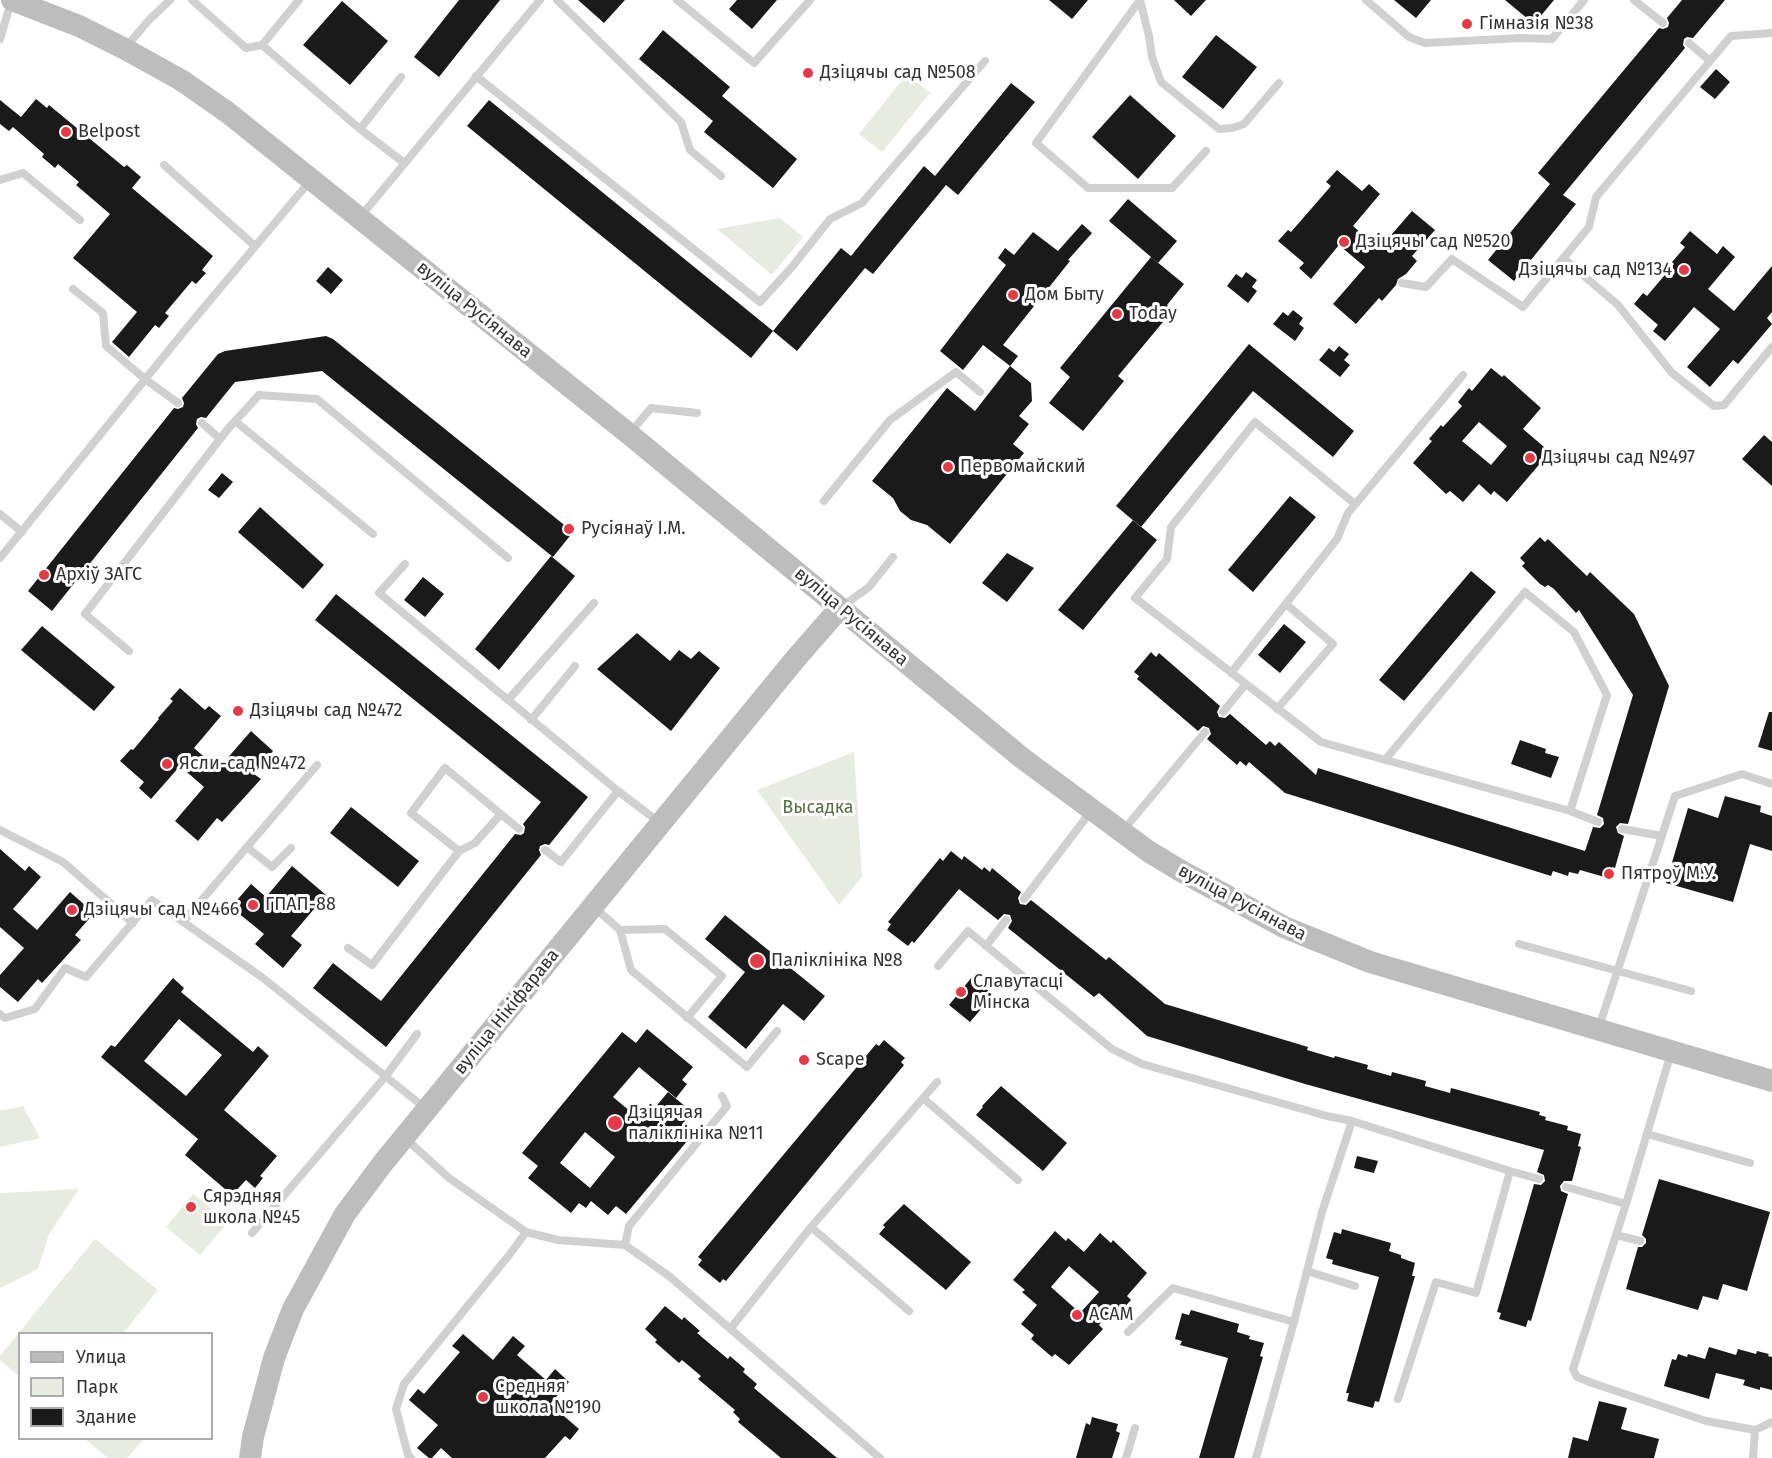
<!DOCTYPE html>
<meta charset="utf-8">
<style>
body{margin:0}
#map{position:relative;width:1772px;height:1458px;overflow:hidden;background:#fff;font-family:"Fira Sans",sans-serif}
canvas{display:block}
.legend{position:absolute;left:18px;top:1332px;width:195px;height:108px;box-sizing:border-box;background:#fff;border:2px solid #adadad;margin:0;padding:8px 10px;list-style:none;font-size:18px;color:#333}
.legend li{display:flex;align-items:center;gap:12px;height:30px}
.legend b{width:30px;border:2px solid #adadad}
</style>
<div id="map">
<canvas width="1772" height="1458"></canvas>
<ul class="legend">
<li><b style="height:8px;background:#bdbdbd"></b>Улица</li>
<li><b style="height:16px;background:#e6ecdf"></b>Парк</li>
<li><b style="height:16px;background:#1a1a1a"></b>Здание</li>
</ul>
</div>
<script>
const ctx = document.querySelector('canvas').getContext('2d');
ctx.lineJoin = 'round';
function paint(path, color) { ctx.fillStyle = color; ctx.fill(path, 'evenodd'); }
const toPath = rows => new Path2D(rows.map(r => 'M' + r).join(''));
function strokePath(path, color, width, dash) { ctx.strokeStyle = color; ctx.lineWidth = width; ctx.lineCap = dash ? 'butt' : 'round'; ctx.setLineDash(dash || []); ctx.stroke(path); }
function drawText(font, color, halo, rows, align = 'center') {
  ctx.font = font + ' "Fira Sans",sans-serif'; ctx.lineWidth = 6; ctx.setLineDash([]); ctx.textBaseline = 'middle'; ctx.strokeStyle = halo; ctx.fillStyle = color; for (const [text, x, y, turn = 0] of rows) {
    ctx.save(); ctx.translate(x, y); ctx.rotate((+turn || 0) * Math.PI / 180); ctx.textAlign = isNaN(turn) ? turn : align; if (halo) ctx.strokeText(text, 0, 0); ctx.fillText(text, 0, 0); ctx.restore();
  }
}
paint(toPath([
 [907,74,930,93,882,152,859,134],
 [780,218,803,237,772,275,717,229],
 [854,752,862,877,839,905,757,790],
 [23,1106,40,1138,0,1147,0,1111],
 [79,1189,49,1234,38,1269,0,1288,0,1193],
 [193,1194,228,1222,200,1255,166,1227],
 [95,1239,158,1290,123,1333,20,1334,19,1376,0,1360,0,1356],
 [141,1438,143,1440,127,1458,108,1458,85,1439]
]), '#e6ecdf');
paint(toPath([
 [459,0,500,0,439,77,414,57],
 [578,0,625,0,604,23],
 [737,0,777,0,752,29,729,9],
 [1049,0,1088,0,1072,19],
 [1174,0,1206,0,1191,16],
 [1394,0,1431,0,1416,18],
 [1505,0,1554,0,1534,24],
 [1682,0,1725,0,1693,38,1687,37,1684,39,1683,45,1685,48,1563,195,1576,204,1514,281,1488,260,1550,184,1538,173,1659,28,1663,29,1668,27,1669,23,1667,18],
 [342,1,388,41,350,85,303,45],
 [663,30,730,87,722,96,797,159,773,188,704,132,713,121,639,59],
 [1216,35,1257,67,1223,109,1182,77],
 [1716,69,1730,82,1715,99,1700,87],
 [1011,83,1035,102,958,195,946,185,873,274,865,268,797,351,773,331,841,248,851,256,924,166,935,176],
 [1130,95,1176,136,1138,179,1092,137],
 [36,99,47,108,49,105,124,167,127,165,141,177,132,188,213,256,202,270,206,273,196,284,192,281,165,313,169,316,159,328,155,325,129,357,112,342,137,312,73,258,110,214,76,185,79,182,58,164,55,168,42,157,44,154,13,127,9,131,0,124,0,100,21,117],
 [489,100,773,331,751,358,467,126],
 [1337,170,1362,191,1369,184,1380,194,1353,226,1379,249,1412,211,1435,230,1412,256,1417,261,1406,274,1398,279,1396,285,1382,301,1379,298,1356,324,1333,304,1365,267,1339,245,1311,279,1299,268,1304,263,1278,241,1288,230,1291,232,1331,186,1326,182],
 [1128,199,1177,241,1158,263,1109,221],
 [1082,224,1092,233,1068,260,1070,261,1003,345,1018,356,1010,366,983,345,963,370,940,351,1006,265,998,258,1005,248,1014,255,1033,232,1058,251],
 [1690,231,1717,254,1723,246,1735,257,1708,289,1734,311,1772,266,1772,312,1767,318,1772,324,1738,364,1733,360,1710,387,1687,367,1720,329,1694,307,1665,341,1653,331,1658,325,1634,304,1643,293,1647,296,1674,264,1672,262,1685,247,1680,243],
 [1151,257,1184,284,1167,305,1173,310,1118,376,1124,381,1083,431,1049,403,1070,377,1060,368],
 [328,267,343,280,331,294,316,281],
 [1246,272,1257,280,1252,287,1257,291,1248,303,1227,286,1236,274,1242,278],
 [1293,310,1303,318,1299,324,1304,328,1295,341,1273,324,1283,312,1288,316],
 [326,336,333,339,573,532,553,557,322,371,235,382,206,418,201,417,197,419,196,424,198,428,52,611,28,591,174,408,178,409,183,407,184,403,182,398,218,354,225,351],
 [1249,344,1354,431,1333,457,1253,391,1141,527,1116,506],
 [1339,346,1349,354,1344,360,1350,365,1340,377,1319,360,1329,348,1334,352],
 [1010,366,1031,383,1032,401,1019,416,1029,424,1013,444,1024,453,950,544,927,525,911,520,900,511,893,498,872,481,947,388,975,411],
 [1491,368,1502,377,1504,375,1541,408,1523,429,1550,452,1507,502,1494,491,1491,495,1479,484,1463,502,1450,491,1446,494,1413,463,1432,441,1429,439,1441,425,1443,427,1462,406,1458,402,1469,388,1472,391],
 [1479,422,1507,446,1491,465,1462,441],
 [1764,435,1772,442,1772,486,1742,459],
 [222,473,233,482,219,498,208,490],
 [1290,496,1316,517,1253,592,1228,570],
 [260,507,324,565,303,589,238,532],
 [1133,520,1157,540,1083,630,1058,610],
 [1540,537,1545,542,1548,539,1587,576,1590,572,1634,614,1669,686,1628,824,1620,823,1616,827,1618,833,1624,836,1615,868,1612,867,1608,878,1580,870,1578,874,1569,872,1568,876,1553,871,1551,876,1285,793,1249,762,1246,766,1240,761,1237,765,1207,739,1211,734,1209,728,1203,726,1198,731,1137,679,1139,676,1134,672,1151,652,1156,657,1159,653,1220,706,1217,712,1219,717,1225,718,1230,714,1266,745,1270,741,1275,746,1279,742,1316,775,1318,768,1585,851,1593,827,1600,828,1604,824,1603,818,1597,815,1633,695,1579,610,1576,613,1554,589,1548,585,1545,587,1540,584,1522,566,1525,563,1520,558],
 [1007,553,1034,568,1007,602,982,583],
 [551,556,575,576,499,670,475,649],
 [1471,571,1496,592,1404,701,1379,680],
 [423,577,444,594,425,617,404,600],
 [336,594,588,797,549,845,545,844,540,846,539,850,541,855,386,1047,313,988,333,963,381,1001,515,834,521,835,524,833,525,827,523,824,541,802,315,620],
 [1284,624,1306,642,1280,673,1258,655],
 [42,626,115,687,94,711,21,650],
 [637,633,670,661,679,650,691,659,699,651,720,668,671,731,597,669],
 [180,688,205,710,209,706,221,716,194,748,218,769,251,731,273,751,254,774,261,779,222,822,217,818,198,841,175,821,204,787,180,766,151,799,139,788,144,782,120,761,131,749,133,750,159,719,158,718,173,701,170,699],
 [1769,712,1772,712,1772,751,1758,747],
 [1520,740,1546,749,1545,753,1559,757,1551,778,1511,764],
 [1725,796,1761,806,1760,812,1772,816,1772,851,1750,844,1733,902,1666,883,1688,808,1718,818],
 [351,807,419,861,398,887,330,833],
 [0,849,25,871,29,866,41,877,13,909,37,930,70,892,94,913,75,935,81,940,42,983,38,979,18,1002,0,987,0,975,24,948,0,927],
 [951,851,962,860,964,856,982,870,984,867,990,872,992,868,1021,892,1018,898,1020,904,1026,905,1031,900,1106,960,1109,957,1165,1004,1308,1047,1307,1050,1334,1058,1335,1056,1368,1065,1367,1069,1391,1076,1392,1072,1426,1081,1425,1086,1450,1093,1451,1088,1540,1112,1539,1115,1546,1117,1545,1120,1568,1126,1567,1130,1581,1134,1578,1146,1581,1147,1572,1181,1564,1181,1560,1186,1561,1191,1568,1194,1531,1321,1528,1320,1526,1327,1499,1319,1501,1313,1497,1312,1534,1184,1541,1185,1545,1181,1544,1175,1537,1172,1544,1150,1305,1084,1147,1036,1099,993,1094,997,1008,928,1012,921,1010,915,1004,914,998,920,959,889,914,943,912,941,908,946,887,930,891,924,888,922,940,858,943,861],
 [292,866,326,895,291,936,302,945,283,968,255,944,264,934,231,907,251,884,266,897],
 [725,915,825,996,804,1021,783,1004,746,1049,708,1017,745,972,705,939],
 [972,977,993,995,970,1022,949,1005],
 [173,978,184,988,181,992,253,1052,258,1046,269,1056,224,1110,277,1156,260,1176,263,1178,255,1188,246,1180,232,1195,185,1155,198,1139,101,1057,111,1045,115,1047],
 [179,1019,222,1055,186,1096,144,1061],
 [647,1029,693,1067,682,1080,687,1084,676,1098,639,1067,613,1097,643,1122,668,1092,692,1112,682,1125,693,1134,626,1214,616,1206,608,1215,591,1201,586,1208,579,1203,571,1213,528,1178,538,1166,522,1153,622,1032,636,1043],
 [585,1132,615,1157,590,1188,560,1163],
 [884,1040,905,1058,901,1062,904,1065,726,1281,723,1279,720,1283,698,1265,702,1260,698,1257,876,1044,879,1046],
 [1001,1086,1067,1143,1043,1171,976,1115,983,1107,982,1106],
 [1357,1156,1378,1161,1374,1173,1354,1168],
 [1659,1179,1770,1212,1747,1291,1723,1284,1718,1300,1703,1296,1698,1310,1626,1289,1638,1247,1642,1247,1646,1243,1646,1239,1642,1235],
 [904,1204,971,1262,946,1290,879,1234,885,1227,883,1225],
 [1342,1229,1391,1243,1389,1251,1401,1255,1401,1258,1415,1263,1412,1276,1415,1276,1379,1402,1375,1401,1373,1408,1347,1401,1349,1393,1346,1393,1379,1277,1332,1264,1333,1260,1326,1258,1334,1232,1341,1234],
 [1055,1231,1066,1241,1068,1238,1084,1252,1100,1233,1111,1243,1113,1240,1147,1273,1127,1296,1131,1300,1120,1312,1114,1307,1099,1325,1103,1329,1069,1365,1055,1354,1052,1357,1031,1339,1034,1335,1021,1324,1037,1305,1022,1292,1025,1290,1013,1280],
 [1069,1266,1099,1292,1080,1313,1051,1287],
 [665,1306,682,1320,684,1317,700,1331,697,1333,728,1359,730,1356,745,1369,743,1372,757,1384,754,1388,837,1458,781,1458,738,1422,740,1419,733,1412,735,1410,698,1379,701,1376,682,1360,679,1363,655,1342,657,1340,645,1329],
 [1191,1310,1239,1324,1237,1332,1250,1336,1249,1339,1264,1343,1260,1356,1263,1357,1234,1458,1199,1458,1228,1358,1180,1345,1182,1341,1175,1339,1182,1313,1189,1315],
 [463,1334,493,1360,513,1336,525,1346,517,1355,546,1380,555,1369,569,1382,550,1404,579,1429,570,1440,565,1436,545,1458,452,1458,441,1448,432,1458,429,1458,417,1448,438,1425,409,1400,418,1389,424,1394,460,1352,452,1346],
 [1709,1347,1736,1355,1738,1349,1756,1354,1757,1351,1769,1354,1768,1356,1772,1357,1772,1390,1760,1387,1760,1390,1743,1385,1745,1380,1716,1373,1709,1399,1664,1386,1672,1359,1676,1360,1678,1354,1687,1357,1688,1354,1705,1359],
 [1599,1401,1627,1408,1621,1429,1659,1439,1654,1458,1568,1458,1573,1437,1588,1441],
 [1092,1417,1118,1424,1116,1431,1120,1433,1112,1458,1076,1458,1086,1423,1090,1425]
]), '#1a1a1a');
strokePath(toPath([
 [192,0,246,48,262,45,299,0],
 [557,0,681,122,690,150,721,176],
 [677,0,754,63,810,0],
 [1140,0,1036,143,1088,188,1172,188,1206,151],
 [1140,0,1149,36,1152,57,1161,82,1219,129,1232,128,1244,124,1279,83],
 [1366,0,1409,37,1425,43,1521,38,1552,39,1584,0],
 [1634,0,1663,23],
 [0,39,11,2],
 [1689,43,1710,61],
 [262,45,360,129,403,162],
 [125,48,149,20,170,0],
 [476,76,760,302,792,267,830,219,862,203,985,61],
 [360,129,401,77],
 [164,165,255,246],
 [0,180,23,173,80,220],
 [361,216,540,0],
 [1563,258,1618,305,1672,373,1714,406,1724,405,1772,347],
 [1402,283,1426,287,1452,259,1523,307,1589,227,1596,197,1731,36,1772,33],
 [73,289,103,313,106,346,145,379,178,403],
 [235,421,373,534],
 [202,423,220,439],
 [629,434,651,408,697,413],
 [824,501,890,420,956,372,980,392],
 [1355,504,1255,422,1171,527,1167,559,1135,598,1321,742,1570,811,1598,822],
 [0,514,22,532],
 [0,558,186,329,310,181],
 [405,564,379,593,618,791,660,823],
 [840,608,869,587,893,557],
 [129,651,85,614,227,430,259,395,317,399,508,558],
 [1231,673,1337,539,1348,513,1463,375],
 [508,700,594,603],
 [1277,709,1333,644,1286,604],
 [1223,712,1245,685],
 [531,720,575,666],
 [1385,760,1525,592,1574,632,1607,695,1570,811],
 [1622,829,1662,836],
 [0,830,63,862,133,923],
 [1122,832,1205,732],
 [247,847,317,765],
 [545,850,561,862,618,791],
 [459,851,411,813,445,768,519,829],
 [1024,899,1092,810],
 [594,907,620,930,631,970,747,1067,777,1031],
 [183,922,247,847,272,867,291,848],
 [620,930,665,929,722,976,687,1018],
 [1519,944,1691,991],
 [986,946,1006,920],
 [348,948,372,965,459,851,475,843,501,814],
 [938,966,968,931,1112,1049,1142,1064,1327,1116,1352,1121,1510,1171,1476,1293,1436,1282,1398,1399],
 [0,1014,5,1018,35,1009,65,968,86,977,152,900,263,978,425,1108],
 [1598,1030,1675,796,1742,774,1772,784],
 [1671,1053,1626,1204,1573,1369,1577,1377,1592,1383,1706,1421,1755,1430,1772,1422],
 [923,1098,1018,1180],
 [1647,1134,1750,1163],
 [406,1139,449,1178,526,1232,558,1240,625,1245,669,1276,880,1458],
 [1510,1171,1539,1179],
 [1566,1187,1626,1204],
 [811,1227,909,1311],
 [252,1233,385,1077,417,1034],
 [1616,1235,1640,1241],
 [625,1245,629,1226,727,1106,722,1096],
 [1307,1271,1355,1286],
 [731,1328,811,1227,937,1082],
 [1128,1332,1173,1288,1294,1322],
 [411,1458,408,1455,396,1409,404,1384,510,1254,526,1232],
 [1126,1458,1135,1428],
 [1256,1458,1294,1322,1322,1212,1352,1121],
 [1753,1458,1755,1430]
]), '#d0d0d0', 8);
strokePath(toPath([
 [12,0,79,26,125,49,181,80,227,112,629,434,1022,758,1148,851,1181,871,1284,927,1370,962,1772,1081],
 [250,1458,253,1437,274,1358,293,1309,345,1214,383,1163,661,823,797,657,840,608]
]), '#bdbdbd', 22);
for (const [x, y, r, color] of [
 [1467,24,6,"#e63946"],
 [808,73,6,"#e63946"],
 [66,132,6,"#e63946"],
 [1344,242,6,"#e63946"],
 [1684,270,6,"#e63946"],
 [1013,295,6,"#e63946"],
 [1117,314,6,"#e63946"],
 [1530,458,6,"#e63946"],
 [948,467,6,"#e63946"],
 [569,529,6,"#e63946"],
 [44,575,6,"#e63946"],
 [238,711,6,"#e63946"],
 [167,764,6,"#e63946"],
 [1609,874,6,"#e63946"],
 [253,905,6,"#e63946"],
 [72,910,6,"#e63946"],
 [757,961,8,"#e63946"],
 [961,992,6,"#e63946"],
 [804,1060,6,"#e63946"],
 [615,1123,8,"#e63946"],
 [191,1207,6,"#e63946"],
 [1077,1315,6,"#e63946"],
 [483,1397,6,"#e63946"]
]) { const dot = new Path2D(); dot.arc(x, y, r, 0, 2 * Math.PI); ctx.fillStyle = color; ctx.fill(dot); strokePath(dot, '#fff', 2); }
drawText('18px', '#333', '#fff', [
 ["Гімназія №38",1479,24],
 ["Дзіцячы сад №508",820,73],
 ["Belpost",78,132],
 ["Дзіцячы сад №520",1356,242],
 ["Дзіцячы сад №134",1672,270,"right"],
 ["Дом Быту",1025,295],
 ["Today",1129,314],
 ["Дзіцячы сад №497",1542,458],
 ["Первомайский",960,467],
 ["Русіянаў І.М.",581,529],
 ["Архіў ЗАГС",56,575],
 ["Дзіцячы сад №472",250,711],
 ["Ясли-сад №472",179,764],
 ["Пятроў М.У.",1621,874],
 ["ГПАП-88",265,905],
 ["Дзіцячы сад №466",84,910],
 ["Паліклініка №8",771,961],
 ["Славутасці",973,982],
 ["Мінска",973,1003],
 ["Scape",816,1060],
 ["Дзіцячая",628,1113],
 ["паліклініка №11",628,1134],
 ["Сярэдняя",203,1197],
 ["школа №45",203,1218],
 ["АСАМ",1089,1315],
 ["Средняя",495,1387],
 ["школа №190",495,1408]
], 'left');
drawText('18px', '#333', '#fff', [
 ["вуліца Русіянава",474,310,39],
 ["вуліца Русіянава",851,617,40],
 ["вуліца Русіянава",1242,903,28],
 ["вуліца Нікіфарава",507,1012,-51]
]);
drawText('18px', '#56703f', '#fff', [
 ["Высадка",818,808]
]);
</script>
